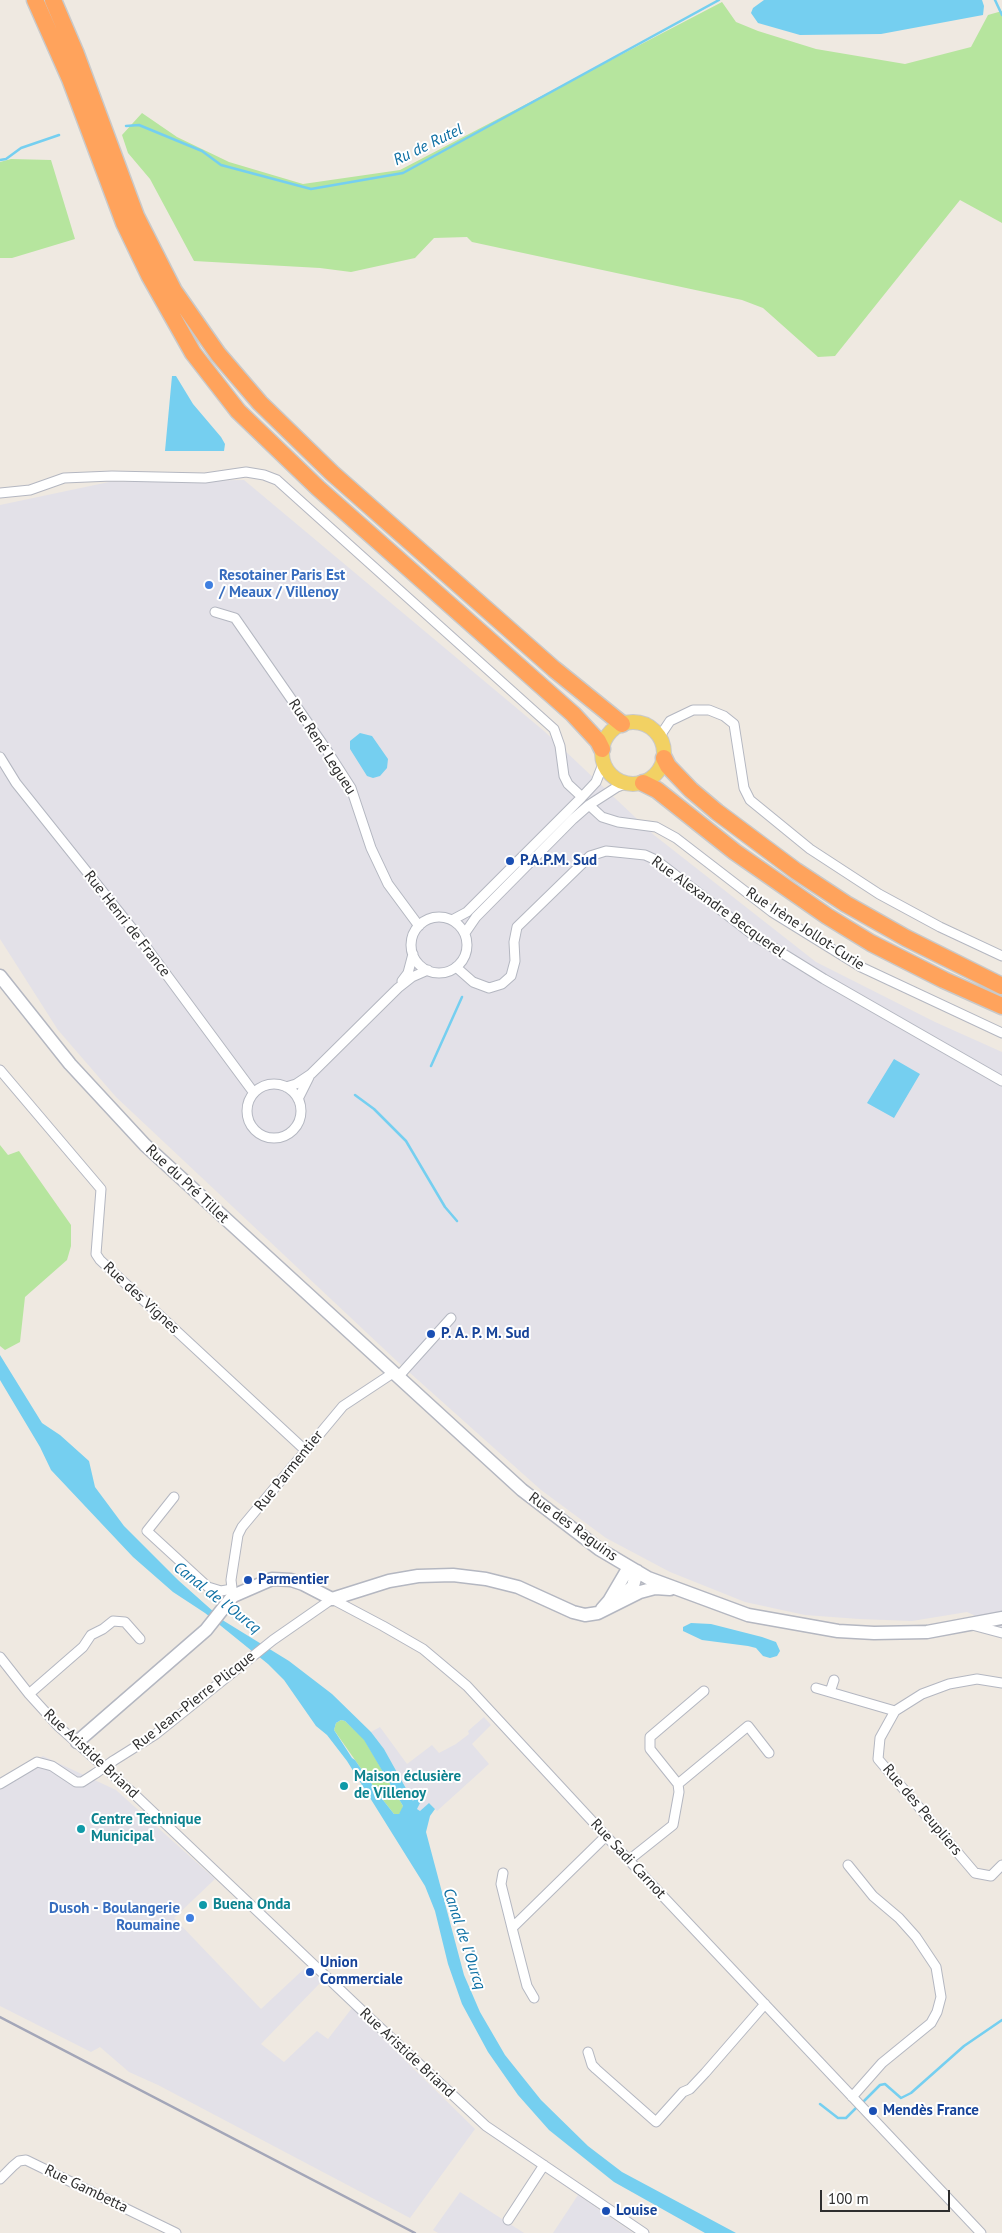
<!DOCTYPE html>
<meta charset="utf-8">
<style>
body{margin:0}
#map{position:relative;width:1002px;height:2233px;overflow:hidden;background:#efe9e1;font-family:"PT Sans",sans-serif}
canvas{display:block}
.scale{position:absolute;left:820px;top:2190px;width:130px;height:22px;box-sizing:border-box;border:2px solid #2e2e2e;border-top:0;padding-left:6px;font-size:15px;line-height:18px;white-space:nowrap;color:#2e2e2e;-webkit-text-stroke:4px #fff;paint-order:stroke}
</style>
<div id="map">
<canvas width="1002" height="2233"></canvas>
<div class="scale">100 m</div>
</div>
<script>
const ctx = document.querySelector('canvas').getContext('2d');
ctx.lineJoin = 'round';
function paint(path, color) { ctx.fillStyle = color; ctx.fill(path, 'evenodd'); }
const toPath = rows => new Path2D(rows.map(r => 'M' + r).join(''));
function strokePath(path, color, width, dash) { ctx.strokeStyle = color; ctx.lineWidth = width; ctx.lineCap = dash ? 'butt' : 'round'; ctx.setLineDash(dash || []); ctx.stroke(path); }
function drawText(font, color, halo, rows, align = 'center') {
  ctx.font = font + ' "PT Sans",sans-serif'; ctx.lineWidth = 4; ctx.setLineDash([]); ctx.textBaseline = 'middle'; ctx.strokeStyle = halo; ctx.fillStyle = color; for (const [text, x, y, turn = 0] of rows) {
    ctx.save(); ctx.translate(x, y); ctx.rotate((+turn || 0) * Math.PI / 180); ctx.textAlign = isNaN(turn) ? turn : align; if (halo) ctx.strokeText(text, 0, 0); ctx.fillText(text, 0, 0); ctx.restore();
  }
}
paint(toPath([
 [244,480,544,731,654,835,816,962,935,1022,1002,1052,1002,1628,967,1612,912,1621,859,1619,805,1615,745,1602,670,1572,606,1538,541,1490,400,1364,116,1097,58,1030,0,939,0,505,109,482],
 [484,1717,491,1725,472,1744,489,1764,437,1811,429,1803,420,1811,417,1809,423,1796,419,1792,414,1802,384,1749,371,1732,380,1727,407,1764,432,1745,439,1753,456,1744,469,1734,468,1731],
 [43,1756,116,1790,215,1879,174,1918,261,2009,306,1967,322,1981,261,2044,284,2062,317,2031,328,2039,352,2008,475,2129,410,2218,158,2085,129,2072,100,2047,91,2052,0,2006,0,1779],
 [460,2192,524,2233,438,2233,433,2230],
 [578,2195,633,2233,553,2233]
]), '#e3e1e8');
paint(toPath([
 [722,2,736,22,758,31,816,49,905,64,971,47,988,15,1002,11,1002,223,960,200,835,356,818,357,763,308,742,300,472,242,467,237,434,238,415,258,351,272,320,268,194,261,150,179,128,153,122,135,142,113,177,137,229,162,303,184,400,170],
 [11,159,51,160,75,239,12,258,0,258,0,162],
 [0,1145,8,1155,19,1151,71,1225,71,1246,67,1260,25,1297,20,1342,5,1350,0,1346],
 [341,1720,345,1721,364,1739,403,1806,402,1811,399,1814,394,1814,383,1800,334,1730,336,1723]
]), '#b6e59e');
paint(toPath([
 [764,0,982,0,984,6,983,15,881,34,800,35,758,23,751,13,753,8],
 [172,376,176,376,193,404,221,437,225,444,224,451,165,451],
 [360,733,372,736,388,759,387,768,380,776,373,778,367,776,350,749,350,741],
 [894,1059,920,1074,894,1118,867,1103],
 [0,1355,42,1423,60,1435,89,1461,95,1487,124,1526,178,1580,224,1621,289,1661,332,1694,371,1732,384,1749,413,1801,419,1792,423,1797,417,1809,420,1811,429,1803,435,1809,430,1816,426,1832,464,1975,480,2012,505,2055,541,2100,588,2146,622,2172,736,2233,705,2233,614,2182,549,2130,518,2095,488,2052,462,2004,448,1964,435,1911,425,1886,347,1761,327,1735,316,1726,284,1680,268,1664,205,1613,173,1592,133,1557,51,1470,40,1447,0,1380],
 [341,1720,345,1721,364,1740,403,1806,399,1814,394,1814,383,1800,355,1760,352,1758,334,1730,336,1723],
 [691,1623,711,1624,762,1637,776,1642,780,1651,777,1656,770,1658,763,1656,756,1648,748,1646,702,1640,683,1631,683,1627]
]), '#75cff0');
strokePath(toPath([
 [995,0,1002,15],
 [126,126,139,125,202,151,221,165,311,189,403,173,719,0],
 [0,160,6,159,21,148,59,135],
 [431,1066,462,997],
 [355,1095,374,1109,406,1141,445,1207,457,1221],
 [862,2103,880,2085,885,2084,901,2098,911,2093,964,2046,1002,2020],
 [820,2104,838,2118,846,2118,856,2108]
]), '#75cff0', 2.5);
const street = toPath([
 [0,493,30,490,64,478,112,476,205,478,246,472,264,475,277,480,554,729,560,746,564,776,568,784,582,797],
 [215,612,235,618,326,749,351,788,371,848,388,884,419,926],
 [660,736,670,721,693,710,709,710,724,716,734,724,744,788,750,800,810,849,879,894,940,927,1002,956],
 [0,757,16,783,135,932,254,1093],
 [589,805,602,817,618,822,656,827,676,838,772,912,861,967,1002,1033],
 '411 945a28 28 0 1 1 56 0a28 28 0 1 1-56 0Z',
 [452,920,467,912,582,797,596,782,603,764],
 [465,933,476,917,573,819,589,805,617,787,625,784],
 [456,967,473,982,489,988,502,984,511,976,515,961,514,942,517,927,590,856,606,851,645,855,656,860,753,935,824,979,1002,1081],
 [402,981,408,973,413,954],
 [0,1070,101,1189,96,1254,100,1260,306,1451],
 '247 1111a27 27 0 1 1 54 0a27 27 0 1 1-54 0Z',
 [286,1087,296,1084,311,1074,398,988,412,977,428,970],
 [298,1099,309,1077],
 [398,1377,451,1318],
 [174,1497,147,1531,208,1587,221,1591,232,1589],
 [233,1596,231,1580,238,1535,242,1527,343,1406,393,1373],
 [972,1625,1002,1633],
 [0,1657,29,1694,59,1727,133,1793,373,2021,486,2126,644,2233],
 [1002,1683,977,1679,949,1684,922,1694,895,1711,880,1738,878,1759,975,1873,991,1876,1002,1865],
 [816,1688,895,1711],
 [830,1692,834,1680],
 [29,1694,83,1647,91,1635,103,1629,113,1621,125,1622,140,1639],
 [113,1761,156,1734,273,1640,332,1599,383,1626,423,1649,467,1686,606,1836,981,2233],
 [0,1784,37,1762,52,1766,76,1782,82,1782,96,1773],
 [678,1784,748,1726,769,1753],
 [629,1860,673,1825,679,1792,678,1784,650,1749,650,1737,704,1691],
 [848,1865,873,1896,899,1918,916,1937,936,1967,941,1997,937,2012,931,2023,882,2063,852,2097],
 [503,1873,501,1884,512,1928],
 [534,1998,527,1986,512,1928,606,1836],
 [588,2052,592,2065,596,2069,656,2122,683,2092,690,2089,705,2073,765,2004],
 [0,2179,13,2166,19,2161,26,2160,176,2233],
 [508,2220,544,2165]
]);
const secondary = toPath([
 [0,976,70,1064,145,1145,522,1490,599,1549,648,1578,748,1615,838,1631,874,1633,927,1632,1002,1618],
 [620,1599,633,1586,637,1571],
 [602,1609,609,1601,629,1567],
 [77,1742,206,1630,233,1596,272,1579,291,1580,303,1584,332,1599,389,1581,418,1576,453,1575,486,1579,518,1587,573,1612,585,1615,598,1613,640,1592,655,1588,670,1589]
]);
const primary = toPath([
 '602 753a31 31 0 1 1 62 0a31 31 0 1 1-62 0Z'
]);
const highway = toPath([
 [35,0,70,79,124,223,149,275,193,353,238,411,318,488,573,714,598,741,602,749],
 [53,0,76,54,136,216,174,291,218,354,260,403,332,473,554,669,622,724],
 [664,758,668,766,691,790,717,812,796,871,846,904,906,938,1002,986],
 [643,783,657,790,735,852,827,916,871,943,944,980,1002,1006]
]);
strokePath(street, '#b4b7c1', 11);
strokePath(secondary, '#b4b7c1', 15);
strokePath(primary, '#c9c9c9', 16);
strokePath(highway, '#c9c9c9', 19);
strokePath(street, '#fff', 9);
strokePath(secondary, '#fff', 12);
strokePath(primary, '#f2d163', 14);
strokePath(highway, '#ffa35c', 16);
strokePath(toPath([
 [0,2017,415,2233]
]), '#a3a6b8', 2.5);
const streetBridge = toPath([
 [96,1773,113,1761]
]);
strokePath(streetBridge, '#b4b7c1', 11, []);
strokePath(streetBridge, '#fff', 9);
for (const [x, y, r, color] of [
 [209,585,5,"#3f7fe0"],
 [510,861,5,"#1a4fb4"],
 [431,1334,5,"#1a4fb4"],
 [248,1580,5,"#1a4fb4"],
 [344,1786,5,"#0f9aa8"],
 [81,1829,5,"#0f9aa8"],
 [203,1905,5,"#0f9aa8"],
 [190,1918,5,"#3f7fe0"],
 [310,1972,5,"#1a4fb4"],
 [873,2111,5,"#1a4fb4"],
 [606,2211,5,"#1a4fb4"]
]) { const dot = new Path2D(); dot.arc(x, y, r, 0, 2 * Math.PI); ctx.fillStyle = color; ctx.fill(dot); strokePath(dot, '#fff', 2); }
drawText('bold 15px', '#366cbe', '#fff', [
 ["Resotainer Paris Est",219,576],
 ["/ Meaux / Villenoy",219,593],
 ["Dusoh - Boulangerie",180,1909,"right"],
 ["Roumaine",180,1926,"right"]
], 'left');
drawText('15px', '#2e2e2e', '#fff', [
 ["Rue René Legueu",322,747,57],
 ["Rue Alexandre Becquerel",718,907,36],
 ["Rue Henri de France",127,924,52],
 ["Rue Irène Jollot-Curie",805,929,33],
 ["Rue du Pré Tillet",187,1184,43],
 ["Rue des Vignes",141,1298,43],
 ["Rue Parmentier",289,1471,-51],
 ["Rue des Raguins",573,1527,36],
 ["Rue Jean-Pierre Plicque",194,1701,-38],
 ["Rue Aristide Briand",91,1754,43],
 ["Rue des Peupliers",922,1810,50],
 ["Rue Sadi Carnot",628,1859,47],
 ["Rue Aristide Briand",407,2053,43],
 ["Rue Gambetta",86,2189,26]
]);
drawText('bold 15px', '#164399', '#fff', [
 ["P.A.P.M. Sud",520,861],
 ["P. A. P. M. Sud",441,1334],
 ["Parmentier",258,1580],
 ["Union",320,1963],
 ["Commerciale",320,1980],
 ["Mendès France",883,2111],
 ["Louise",616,2211]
], 'left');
drawText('bold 15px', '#0d838f', '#fff', [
 ["Maison éclusière",354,1777],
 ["de Villenoy",354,1794],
 ["Centre Technique",91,1820],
 ["Municipal",91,1837],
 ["Buena Onda",213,1905]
], 'left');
drawText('italic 16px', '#0d6fa3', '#fff', [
 ["Ru de Rutel",428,145,-26],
 ["Canal de l'Ourcq",217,1598,38],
 ["Canal de l'Ourcq",464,1939,72]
]);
</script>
